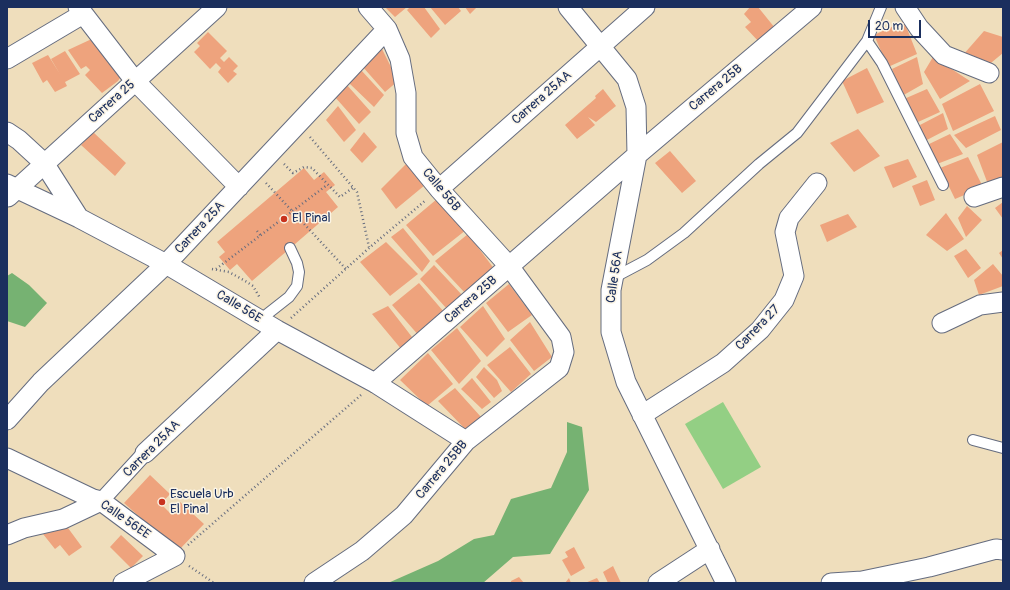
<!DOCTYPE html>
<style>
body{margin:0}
#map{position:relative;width:1010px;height:590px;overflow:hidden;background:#efdebc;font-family:Pangolin,sans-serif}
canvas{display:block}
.frame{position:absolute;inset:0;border:8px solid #1b2f5e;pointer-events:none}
.scale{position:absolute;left:868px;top:20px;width:53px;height:18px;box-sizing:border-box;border:2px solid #1b2f5e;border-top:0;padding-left:5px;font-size:12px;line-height:14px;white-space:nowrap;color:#1b2f5e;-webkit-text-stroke:3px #fcf5e5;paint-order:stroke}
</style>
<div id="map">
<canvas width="1010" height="590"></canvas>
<div class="frame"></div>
<div class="scale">20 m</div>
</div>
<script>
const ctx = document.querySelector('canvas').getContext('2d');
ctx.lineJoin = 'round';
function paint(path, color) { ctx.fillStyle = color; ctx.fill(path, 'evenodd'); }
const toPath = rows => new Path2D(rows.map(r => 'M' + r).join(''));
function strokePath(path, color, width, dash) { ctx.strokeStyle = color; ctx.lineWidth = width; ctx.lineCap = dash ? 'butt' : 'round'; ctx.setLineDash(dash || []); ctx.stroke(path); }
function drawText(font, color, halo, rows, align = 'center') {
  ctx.font = font + ' Pangolin,sans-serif'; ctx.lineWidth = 3; ctx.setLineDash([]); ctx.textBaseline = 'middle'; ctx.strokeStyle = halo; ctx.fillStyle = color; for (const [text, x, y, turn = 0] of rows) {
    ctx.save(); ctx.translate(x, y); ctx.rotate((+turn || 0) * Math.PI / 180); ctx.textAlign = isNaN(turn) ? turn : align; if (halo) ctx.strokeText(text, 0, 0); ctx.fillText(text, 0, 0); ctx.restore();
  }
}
paint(toPath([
 [723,402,761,467,723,489,685,424]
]), '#93cf84');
paint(toPath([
 [12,273,29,285,47,303,25,327,7,321,7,276],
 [567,422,582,427,589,490,550,554,513,557,483,583,388,583,438,561,474,539,494,535,511,499,551,488,567,452]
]), '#76b272');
paint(toPath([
 [385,7,407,7,395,17],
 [410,7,424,7,440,29,431,38,407,10],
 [430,7,458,7,461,11,445,25],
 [465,7,477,7,470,14],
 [750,7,758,7,775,28,759,42,745,27,751,22,744,14],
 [904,21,917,54,888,67,874,35],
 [984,31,1003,37,1003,53,986,67,963,55],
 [208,32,227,51,220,58,224,62,229,57,238,66,233,71,237,74,228,83,218,72,221,68,216,63,210,69,194,52,200,46,197,43],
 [96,37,122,75,118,81,102,93,85,75,90,70,86,66,81,69,68,50],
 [382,49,398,81,385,92,362,66],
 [65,51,80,74,65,82,67,86,55,92,47,80,43,83,32,63,48,55,60,74,51,59],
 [917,57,923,84,902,96,892,69],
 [933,57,970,81,940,99,924,72],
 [867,68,884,102,857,114,842,81],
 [361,70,384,95,374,107,349,83],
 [346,84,371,112,359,124,334,96],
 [980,84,994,111,953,131,942,104],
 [603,89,616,106,596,122,588,117,595,125,577,139,565,125,596,98,595,96],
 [927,89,940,112,918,122,904,99],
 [338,106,356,130,344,142,326,120],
 [943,113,948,129,923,142,920,125],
 [995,116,1001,130,966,148,954,135],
 [858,129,880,156,854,172,830,143],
 [93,132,126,163,115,176,81,145],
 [364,132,377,147,362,163,350,150],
 [950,134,963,154,937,164,927,145],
 [1003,142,1003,180,989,187,977,155],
 [670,151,696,181,682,193,655,163],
 [968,157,983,187,955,199,940,168],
 [908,159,917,177,893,188,884,167],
 [407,163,425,185,396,209,381,189],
 [304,168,314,180,324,172,335,185,326,192,338,207,252,281,237,264,230,270,219,257,225,252,217,242],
 [927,180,935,200,920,206,912,186],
 [437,199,466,230,433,256,406,225],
 [1003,202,1003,219,995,208],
 [967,206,982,220,966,237,958,218],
 [946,213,964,239,947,251,926,235],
 [848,214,857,227,827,242,820,225],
 [403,228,430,261,422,272,391,237],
 [468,234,495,270,466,294,435,261],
 [386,242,418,274,390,296,360,262],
 [966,249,981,268,968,278,954,256],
 [1003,250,1003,259,999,253],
 [993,264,1003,276,1003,286,979,295,974,280],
 [434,265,463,296,447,309,420,279],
 [419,283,444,312,420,337,392,305],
 [509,284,532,315,508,332,486,303],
 [388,306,412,337,402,350,372,314],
 [483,306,505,339,487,357,460,327],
 [530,322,552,357,534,371,510,340],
 [457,328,481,361,459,384,431,350],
 [510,347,531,374,511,392,487,365],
 [428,353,453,384,427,406,400,380],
 [484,367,497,380,502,391,494,398,476,377],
 [472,378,491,402,482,409,461,389],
 [455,388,481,417,467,431,438,401],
 [150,475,170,494,161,504,170,513,180,502,204,524,178,551,124,503],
 [68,528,82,547,69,556,60,545,55,549,43,534],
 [121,535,143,556,131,568,110,547],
 [574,547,585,568,571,576,562,560,568,557,565,552],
 [613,566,621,583,608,583,603,572],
 [519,577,524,583,511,583,511,581],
 [569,578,571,583,565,583],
 [597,578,600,583,585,583]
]), '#eea37d');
const service = toPath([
 [867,41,882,63,943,185],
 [613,278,647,260,684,233,759,164,797,133,867,41,881,7],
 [261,319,289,297,297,286,299,272,297,263,290,248],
 [973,440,1003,448]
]);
const pedestrian = toPath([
 [101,501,145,453]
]);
const minor = toPath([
 [78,7,135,81,239,187],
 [568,7,627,79,636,107,637,155,611,290,611,332,626,382,726,583],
 [905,7,919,28,944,55,989,73],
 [7,59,83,14],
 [7,132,19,140,44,163,79,218],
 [7,184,79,218,166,264,277,330,375,383,466,441],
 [439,189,645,7],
 [8,197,217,7],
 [974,197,1003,187],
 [942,323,980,305,1003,302],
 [375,383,637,155,812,7],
 [642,415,723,363,760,330,784,300,794,276,785,232,789,218,817,183],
 [7,420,41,382,166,264,387,29],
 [145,453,277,330],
 [7,458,93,499,101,501,175,556,123,583],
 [7,535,24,528,63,519,101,501],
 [314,583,362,551,404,515,466,441,559,368,564,352,561,337,509,266,439,189,413,157,406,133,406,93,400,59,387,29,368,7],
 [658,583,710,549],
 [831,583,862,581,929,567,996,549,1003,550]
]);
strokePath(service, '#656c7f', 12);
strokePath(pedestrian, '#656c7f', 17);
strokePath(minor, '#656c7f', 21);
strokePath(toPath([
 [310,137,357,192,369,247],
 [284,164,293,173,304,167,312,168,340,197,354,187],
 [266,183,346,269],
 [257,231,261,236],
 [212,269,229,272,247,282,253,286,260,298],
 [216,269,327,185],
 [291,318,369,248,426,200],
 [188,545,361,395],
 [189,566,214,583]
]), '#656c7f', 2.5, [1, 3]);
strokePath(service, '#fff', 10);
strokePath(pedestrian, '#fff', 15);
strokePath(minor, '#fff', 19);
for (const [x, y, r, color] of [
 [284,219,4,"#c8321e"],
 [162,502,4,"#c8321e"]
]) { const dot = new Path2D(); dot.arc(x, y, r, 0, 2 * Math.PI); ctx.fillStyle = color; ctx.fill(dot); strokePath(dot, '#fcf5e5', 1.5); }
drawText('13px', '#1b2f5e', '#fcf5e5', [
 ["Carrera 25B",716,88,-40],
 ["Carrera 25AA",542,98,-41],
 ["Carrera 25",112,102,-42],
 ["Calle 56B",441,190,50],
 ["Carrera 25A",200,228,-47],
 ["Calle 56A",615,277,-82],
 ["Carrera 25B",471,300,-41],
 ["Calle 56E",239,307,31],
 ["Carrera 27",758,328,-46],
 ["Carrera 25AA",152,449,-45],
 ["Carrera 25BB",442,470,-50],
 ["Calle 56EE",125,520,35]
]);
drawText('13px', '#1b2f5e', '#fcf5e5', [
 ["El Pinal",292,219],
 ["Escuela Urb",170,495],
 ["El Pinal",170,510]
], 'left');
</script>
